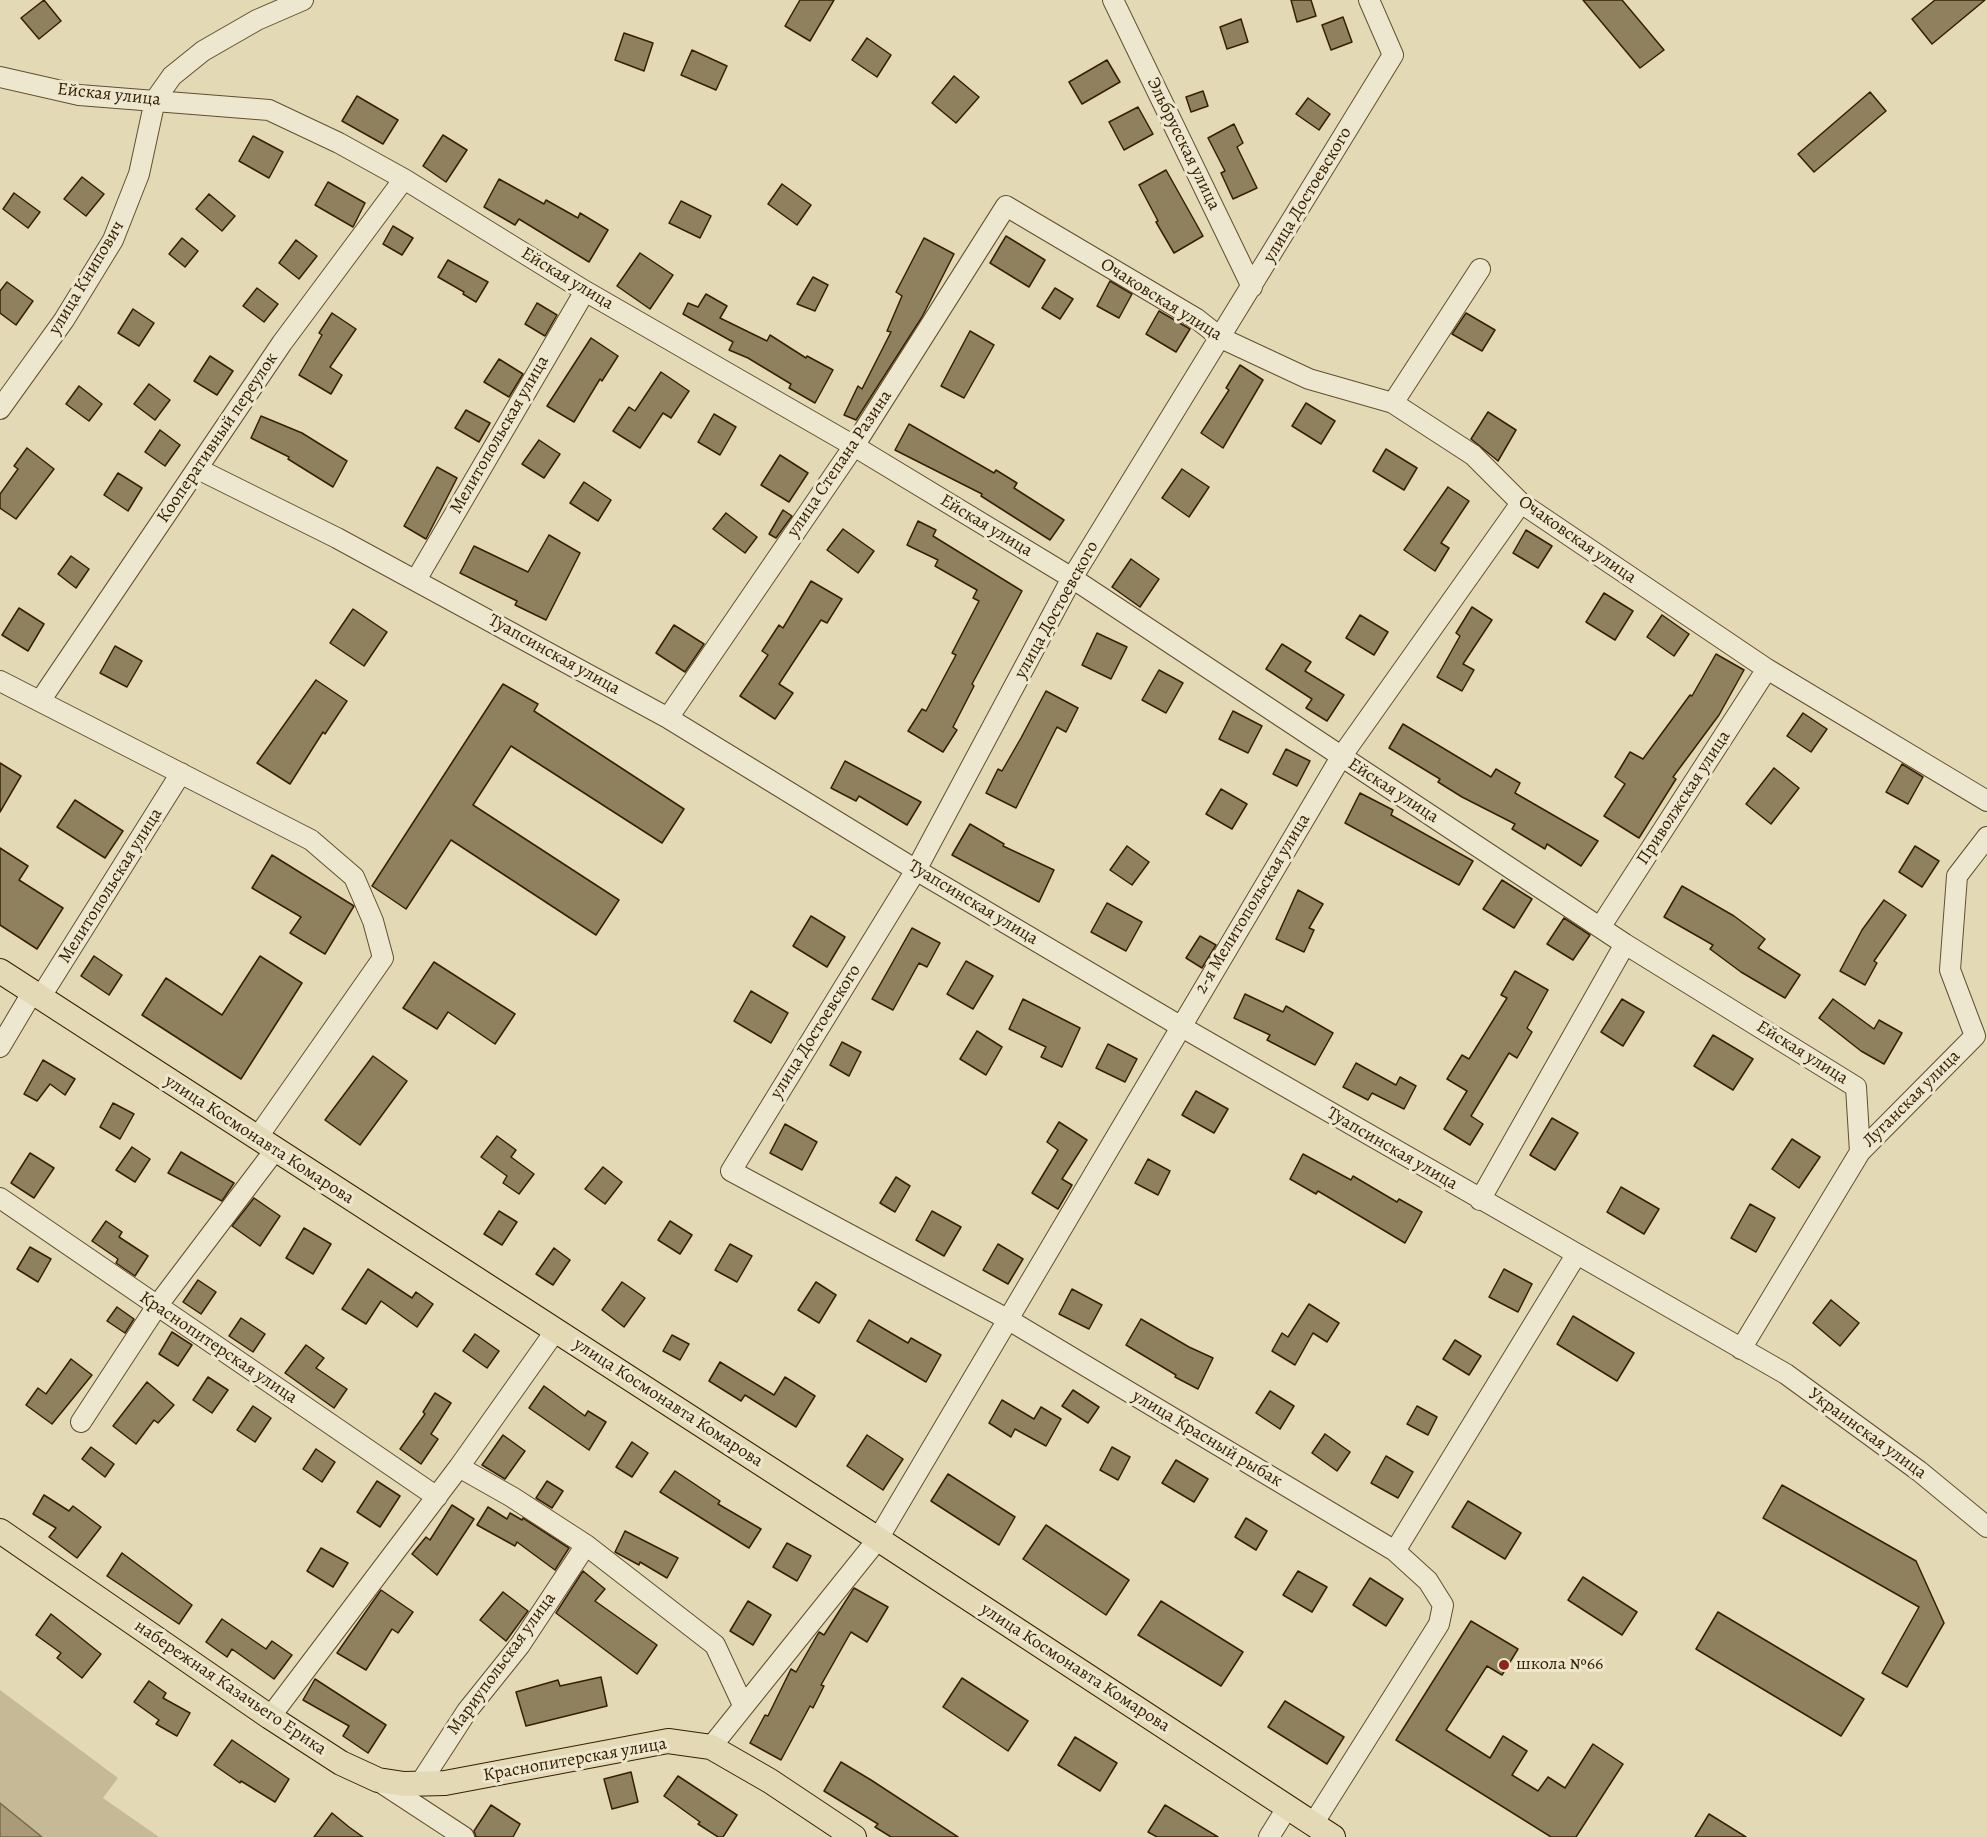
<!DOCTYPE html>
<meta charset="utf-8">
<style>
body{margin:0}
canvas{display:block;background:#e3dab5}
</style>
<canvas width="1987" height="1837"></canvas>
<script>
const ctx = document.querySelector('canvas').getContext('2d');
ctx.lineJoin = 'round';
function paint(path, color) { ctx.fillStyle = color; ctx.fill(path, 'evenodd'); }
const toPath = rows => new Path2D(rows.map(r => 'M' + r).join(''));
function strokePath(path, color, width, dash) { ctx.strokeStyle = color; ctx.lineWidth = width; ctx.lineCap = dash ? 'butt' : 'round'; ctx.setLineDash(dash || []); ctx.stroke(path); }
function drawText(font, color, halo, rows, align = 'center') {
  ctx.font = font + ' Alegreya,serif'; ctx.lineWidth = 6; ctx.setLineDash([]); ctx.textBaseline = 'middle'; ctx.strokeStyle = halo; ctx.fillStyle = color; for (const [text, x, y, turn = 0] of rows) {
    ctx.save(); ctx.translate(x, y); ctx.rotate((+turn || 0) * Math.PI / 180); ctx.textAlign = isNaN(turn) ? turn : align; if (halo) ctx.strokeText(text, 0, 0); ctx.fillText(text, 0, 0); ctx.restore();
  }
}
paint(toPath([
 [0,1690,118,1778,103,1798,159,1837,42,1837,0,1803]
]), '#c6ba96');
const water = toPath([
 [0,1803,42,1837,0,1837,0,1803]
]);
paint(water, '#a99b77');
strokePath(water, '#7b6a47', 1.5);
const building = toPath([
 [44,0,61,21,39,39,21,18,44,0],
 [800,0,834,0,810,41,785,26,800,0],
 [1291,0,1311,0,1316,16,1297,22,1291,0],
 [1583,0,1622,0,1664,50,1640,68,1583,0],
 [1935,0,1985,0,1932,44,1912,19,1935,0],
 [1343,17,1352,42,1331,50,1322,25,1343,17],
 [1241,19,1248,42,1227,49,1220,27,1241,19],
 [624,33,653,43,644,71,615,60,624,33],
 [867,38,891,55,877,77,852,60,867,38],
 [692,50,727,66,716,90,681,75,692,50],
 [1107,60,1120,82,1082,104,1069,82,1107,60],
 [954,76,979,97,956,123,932,103,954,76],
 [1203,91,1208,106,1191,112,1186,97,1203,91],
 [1870,92,1886,111,1814,172,1798,154,1870,92],
 [357,96,398,120,383,144,342,121,357,96],
 [1308,98,1330,114,1319,130,1296,114,1308,98],
 [1138,107,1153,134,1124,150,1109,122,1138,107],
 [1234,124,1243,143,1237,147,1257,188,1233,199,1221,173,1225,171,1208,138,1234,124],
 [443,135,467,150,446,182,423,166,443,135],
 [253,136,283,152,269,178,239,161,253,136],
 [1166,170,1203,236,1174,253,1156,222,1158,221,1139,185,1166,170],
 [82,177,104,194,86,216,64,199,82,177],
 [499,179,544,204,546,200,578,218,580,213,608,230,589,262,519,219,515,225,484,207,499,179],
 [328,182,365,203,353,227,315,205,328,182],
 [782,184,811,205,797,225,768,204,782,184],
 [14,193,40,212,28,228,3,209,14,193],
 [209,194,235,216,222,231,196,209,209,194],
 [681,201,711,216,700,238,669,223,681,201],
 [393,226,413,238,402,255,383,244,393,226],
 [1006,236,1045,260,1029,287,990,263,1006,236],
 [182,238,198,251,185,267,169,254,182,238],
 [924,238,954,254,922,317,856,420,844,415,858,386,862,389,891,332,887,331,902,296,896,292,924,238],
 [296,240,317,256,299,279,279,263,296,240],
 [640,253,673,275,650,309,617,286,640,253],
 [448,260,488,282,476,302,463,294,464,292,438,277,448,260],
 [813,277,828,285,815,311,797,304,813,277],
 [1110,281,1132,294,1119,318,1097,306,1110,281],
 [7,282,33,301,16,325,0,313,0,291,7,282],
 [257,288,278,304,264,322,243,306,257,288],
 [1055,288,1073,299,1060,319,1042,308,1055,288],
 [706,294,727,306,720,318,767,341,770,335,806,358,807,356,833,370,815,403,789,388,791,384,748,358,729,350,733,342,683,314,688,303,698,307,706,294],
 [537,303,557,315,545,336,525,324,537,303],
 [133,309,154,323,139,346,118,333,133,309],
 [1159,311,1190,329,1176,352,1146,334,1159,311],
 [332,313,356,329,330,367,342,375,331,394,299,375,322,335,319,333,332,313],
 [1466,313,1495,330,1482,351,1452,334,1466,313],
 [970,331,994,345,964,398,941,386,970,331],
 [591,338,618,356,602,381,600,379,574,422,547,406,591,338],
 [210,356,233,371,217,395,194,381,210,356],
 [499,359,523,374,509,397,484,382,499,359],
 [1240,365,1263,380,1223,448,1201,433,1229,390,1226,388,1240,365],
 [661,372,689,391,671,418,663,413,640,448,613,431,629,407,635,411,661,372],
 [149,384,170,400,155,420,134,404,149,384],
 [79,386,102,404,89,421,66,404,79,386],
 [1306,403,1335,421,1321,444,1292,426,1306,403],
 [466,410,490,423,479,442,455,428,466,410],
 [1488,412,1516,430,1498,461,1471,439,1488,412],
 [714,414,736,427,720,455,698,442,714,414],
 [261,416,302,433,347,461,333,487,288,459,289,457,251,438,261,416],
 [909,424,994,473,996,470,1017,483,1014,488,1064,520,1050,540,981,496,982,494,895,450,909,424],
 [160,430,180,445,165,466,145,452,160,430],
 [539,440,560,454,544,478,522,464,539,440],
 [27,448,54,469,16,519,0,508,0,494,18,469,14,466,27,448],
 [1386,449,1417,468,1404,490,1373,471,1386,449],
 [780,455,808,473,789,502,761,485,780,455],
 [437,467,457,478,426,539,404,526,437,467],
 [1182,469,1209,487,1189,517,1162,498,1182,469],
 [118,473,142,488,128,511,104,495,118,473],
 [584,482,611,500,598,521,570,503,584,482],
 [1448,487,1469,501,1441,543,1449,548,1435,571,1404,550,1448,487],
 [783,510,792,516,776,538,769,534,783,510],
 [726,513,757,537,745,553,713,529,726,513],
 [918,521,936,530,933,536,1022,591,972,684,974,686,953,727,957,730,943,752,908,731,922,709,926,711,956,655,952,653,979,601,973,598,977,590,935,566,938,560,907,545,918,521],
 [843,529,874,551,858,573,827,550,843,529],
 [1526,530,1552,546,1538,568,1513,553,1526,530],
 [549,535,580,553,546,620,515,605,517,601,460,573,474,546,528,572,549,535],
 [71,556,89,569,76,588,58,574,71,556],
 [1131,559,1159,579,1140,607,1112,587,1131,559],
 [811,581,842,599,827,623,821,620,779,684,793,693,775,719,740,696,768,655,762,651,779,625,783,628,811,581],
 [1604,593,1633,611,1615,640,1586,622,1604,593],
 [1472,607,1492,620,1463,664,1474,670,1462,691,1437,677,1460,636,1456,633,1472,607],
 [19,608,44,624,28,651,2,635,19,608],
 [353,609,387,632,364,666,330,643,353,609],
 [1360,615,1388,632,1374,655,1346,638,1360,615],
 [1662,615,1689,634,1674,656,1647,637,1662,615],
 [674,625,704,644,685,672,656,653,674,625],
 [1097,633,1127,647,1111,679,1082,665,1097,633],
 [1282,644,1311,662,1305,671,1344,695,1327,721,1306,708,1312,699,1266,669,1282,644],
 [115,646,142,661,127,687,100,673,115,646],
 [1716,654,1744,670,1719,715,1673,777,1676,779,1639,838,1604,816,1625,784,1615,777,1630,752,1643,759,1690,695,1692,696,1716,654],
 [1159,670,1183,683,1166,713,1142,700,1159,670],
 [316,680,347,701,325,734,323,732,290,784,257,763,316,680],
 [503,684,538,704,534,711,684,809,662,843,511,746,473,805,619,900,596,935,451,840,406,909,372,886,503,684],
 [1046,691,1078,708,1066,732,1057,727,1016,808,986,793,998,769,1002,771,1021,738,1046,691],
 [1233,711,1262,726,1248,753,1219,739,1233,711],
 [1803,713,1827,729,1811,752,1787,736,1803,713],
 [1403,724,1491,777,1496,769,1520,783,1515,793,1598,841,1581,866,1547,844,1545,849,1512,829,1515,824,1462,797,1438,782,1440,779,1389,748,1403,724],
 [1286,749,1310,761,1297,786,1273,774,1286,749],
 [845,761,921,802,907,825,859,796,856,801,831,788,845,761],
 [0,763,21,776,0,812,0,763],
 [1902,764,1923,777,1908,804,1886,792,1902,764],
 [1774,768,1799,788,1771,824,1746,804,1774,768],
 [1221,789,1247,804,1232,829,1206,814,1221,789],
 [1360,793,1393,810,1391,815,1473,861,1459,885,1345,823,1360,793],
 [75,800,123,831,105,858,57,827,75,800],
 [970,824,1004,844,1003,846,1054,870,1039,902,952,855,970,824],
 [1127,846,1149,862,1132,885,1110,870,1127,846],
 [1915,846,1939,861,1922,887,1899,872,1915,846],
 [0,848,28,866,19,880,63,908,37,949,0,925,0,848],
 [272,855,354,906,325,954,290,933,301,917,252,888,272,855],
 [1502,880,1532,899,1514,928,1483,909,1502,880],
 [1682,886,1734,916,1765,939,1758,948,1800,975,1785,998,1741,972,1710,949,1713,945,1664,917,1682,886],
 [1298,890,1323,904,1309,928,1314,930,1304,952,1276,939,1298,890],
 [1884,900,1906,915,1874,961,1877,963,1865,985,1840,971,1862,930,1884,900],
 [1107,903,1142,922,1126,951,1091,932,1107,903],
 [811,916,845,937,827,967,793,946,811,916],
 [1564,918,1590,935,1573,960,1547,944,1564,918],
 [912,928,940,943,927,967,919,963,893,1010,872,999,912,928],
 [1200,936,1216,945,1202,968,1186,958,1200,936],
 [94,956,122,975,109,995,81,976,94,956],
 [260,956,302,983,241,1079,142,1015,166,978,222,1015,260,956],
 [966,961,993,976,973,1009,947,994,966,961],
 [434,962,515,1014,495,1044,448,1012,437,1029,403,1008,434,962],
 [1515,971,1548,990,1527,1028,1532,1032,1517,1058,1509,1053,1471,1116,1483,1124,1470,1145,1444,1129,1467,1091,1447,1079,1462,1055,1469,1059,1507,998,1501,995,1515,971],
 [751,991,788,1013,771,1043,734,1021,751,991],
 [1245,994,1283,1012,1286,1006,1333,1033,1315,1065,1267,1040,1270,1035,1234,1018,1245,994],
 [1023,999,1080,1028,1062,1067,1041,1057,1046,1047,1009,1029,1023,999],
 [1622,999,1644,1012,1623,1046,1601,1032,1622,999],
 [1833,999,1874,1029,1879,1020,1902,1033,1884,1064,1861,1051,1819,1018,1833,999],
 [977,1031,1002,1047,986,1075,960,1059,977,1031],
 [1713,1035,1753,1059,1733,1090,1694,1066,1713,1035],
 [842,1042,861,1052,849,1076,830,1065,842,1042],
 [1108,1044,1137,1059,1125,1082,1096,1068,1108,1044],
 [373,1056,407,1081,360,1145,325,1120,373,1056],
 [43,1060,75,1079,65,1095,50,1084,37,1101,24,1094,43,1060],
 [1356,1063,1396,1085,1400,1077,1416,1086,1404,1109,1372,1093,1368,1100,1343,1087,1356,1063],
 [1196,1091,1228,1109,1214,1133,1182,1115,1196,1091],
 [113,1103,134,1114,120,1139,100,1127,113,1103],
 [1552,1118,1578,1133,1555,1170,1530,1155,1552,1118],
 [1059,1122,1087,1140,1062,1179,1072,1185,1058,1209,1032,1193,1058,1150,1047,1142,1059,1122],
 [785,1124,817,1142,802,1170,770,1153,785,1124],
 [497,1136,516,1150,511,1157,534,1174,519,1194,503,1183,507,1176,481,1157,497,1136],
 [1792,1139,1820,1157,1799,1188,1772,1169,1792,1139],
 [132,1147,150,1159,135,1182,116,1170,132,1147],
 [181,1152,234,1183,222,1201,168,1173,181,1152],
 [30,1153,54,1168,34,1198,11,1183,30,1153],
 [1303,1154,1351,1180,1353,1176,1397,1202,1399,1199,1422,1212,1405,1243,1318,1191,1316,1194,1290,1179,1303,1154],
 [1148,1159,1170,1171,1158,1195,1135,1183,1148,1159],
 [603,1167,622,1182,605,1204,585,1189,603,1167],
 [896,1177,910,1186,895,1212,880,1203,896,1177],
 [1621,1187,1659,1209,1644,1234,1607,1212,1621,1187],
 [254,1198,280,1216,260,1246,232,1226,254,1198],
 [1750,1204,1775,1218,1756,1252,1731,1238,1750,1204],
 [499,1211,517,1222,502,1245,484,1234,499,1211],
 [932,1211,961,1227,944,1256,916,1240,932,1211],
 [106,1221,122,1232,119,1237,148,1256,135,1276,116,1263,118,1259,92,1241,106,1221],
 [670,1221,692,1235,680,1254,658,1240,670,1221],
 [304,1228,331,1244,313,1274,286,1258,304,1228],
 [730,1244,752,1256,737,1282,715,1270,730,1244],
 [998,1244,1023,1259,1008,1284,983,1270,998,1244],
 [30,1247,51,1259,38,1282,17,1269,30,1247],
 [554,1248,570,1260,553,1285,536,1274,554,1248],
 [368,1269,412,1298,416,1292,433,1304,417,1327,381,1301,366,1324,342,1309,368,1269],
 [1504,1269,1532,1284,1518,1312,1489,1297,1504,1269],
 [198,1280,216,1292,201,1314,183,1302,198,1280],
 [622,1282,645,1298,624,1327,602,1310,622,1282],
 [816,1282,836,1295,819,1323,798,1310,816,1282],
 [1072,1289,1102,1305,1089,1329,1059,1314,1072,1289],
 [1831,1300,1859,1323,1840,1346,1813,1323,1831,1300],
 [1309,1304,1339,1323,1327,1342,1313,1333,1295,1365,1272,1351,1282,1333,1288,1337,1309,1304],
 [117,1307,134,1319,125,1333,107,1321,117,1307],
 [1573,1316,1634,1353,1617,1381,1557,1344,1573,1316],
 [241,1318,265,1334,253,1352,229,1336,241,1318],
 [1141,1319,1189,1347,1213,1358,1198,1389,1175,1377,1176,1375,1126,1345,1141,1319],
 [869,1320,908,1343,911,1338,941,1355,926,1382,857,1341,869,1320],
 [172,1332,192,1345,178,1366,159,1354,172,1332],
 [475,1334,499,1351,487,1368,463,1351,475,1334],
 [672,1335,689,1344,680,1360,663,1351,672,1335],
 [1455,1340,1481,1356,1469,1375,1443,1359,1455,1340],
 [306,1345,324,1358,316,1368,347,1389,334,1408,285,1373,306,1345],
 [71,1359,92,1375,52,1424,26,1405,38,1388,46,1394,71,1359],
 [720,1362,774,1395,785,1377,815,1396,796,1427,745,1395,741,1401,709,1381,720,1362],
 [208,1377,228,1390,212,1413,193,1400,208,1377],
 [147,1382,174,1405,158,1423,154,1420,136,1444,113,1426,147,1382],
 [544,1386,585,1416,588,1411,606,1422,589,1450,529,1408,544,1386],
 [1073,1390,1099,1407,1088,1423,1062,1406,1073,1390],
 [1270,1391,1294,1406,1280,1429,1256,1413,1270,1391],
 [435,1393,451,1403,431,1434,438,1439,421,1464,400,1449,425,1414,423,1412,435,1393],
 [1002,1400,1034,1419,1041,1407,1061,1419,1046,1446,1015,1429,1011,1437,989,1423,1002,1400],
 [253,1406,271,1418,255,1442,237,1430,253,1406],
 [1417,1406,1437,1417,1428,1435,1407,1424,1417,1406],
 [1325,1434,1350,1452,1337,1471,1312,1453,1325,1434],
 [503,1435,525,1451,505,1479,482,1465,503,1435],
 [867,1435,903,1459,883,1490,847,1466,867,1435],
 [632,1442,648,1453,632,1477,616,1467,632,1442],
 [91,1447,114,1464,105,1477,82,1459,91,1447],
 [1112,1447,1130,1457,1118,1480,1100,1470,1112,1447],
 [316,1449,335,1462,322,1482,303,1469,316,1449],
 [1386,1456,1413,1472,1398,1498,1371,1483,1386,1456],
 [1176,1460,1208,1479,1194,1502,1162,1483,1176,1460],
 [675,1471,720,1501,718,1504,761,1529,749,1548,660,1492,675,1471],
 [948,1474,1015,1517,999,1545,931,1501,948,1474],
 [377,1481,400,1496,380,1527,357,1512,377,1481],
 [547,1481,563,1491,552,1508,536,1498,547,1481],
 [1782,1485,1916,1561,1944,1623,1907,1687,1882,1673,1919,1607,1763,1518,1782,1485],
 [44,1495,69,1511,73,1506,101,1527,77,1558,49,1537,56,1528,33,1514,44,1495],
 [1468,1501,1521,1533,1505,1559,1452,1527,1468,1501],
 [452,1505,474,1519,437,1575,412,1554,426,1537,430,1540,452,1505],
 [488,1507,507,1519,510,1513,522,1520,523,1518,569,1548,555,1570,517,1542,515,1546,477,1525,488,1507],
 [1246,1518,1267,1531,1256,1550,1235,1537,1246,1518],
 [1046,1525,1129,1580,1106,1615,1023,1559,1046,1525],
 [625,1531,678,1558,667,1578,640,1562,639,1565,615,1552,625,1531],
 [787,1543,811,1556,797,1581,773,1567,787,1543],
 [321,1548,348,1563,333,1587,307,1571,321,1548],
 [122,1553,192,1605,179,1624,107,1576,122,1553],
 [583,1571,605,1589,595,1601,657,1645,637,1674,556,1613,583,1571],
 [1298,1571,1327,1587,1312,1612,1283,1595,1298,1571],
 [1583,1577,1637,1612,1622,1635,1568,1600,1583,1577],
 [1370,1578,1403,1599,1386,1626,1353,1605,1370,1578],
 [854,1588,888,1607,867,1642,851,1632,821,1685,824,1686,813,1708,810,1706,781,1760,750,1743,765,1715,768,1716,791,1669,796,1672,819,1632,824,1635,854,1588],
 [381,1590,413,1612,398,1633,392,1629,366,1670,337,1653,381,1590],
 [503,1592,528,1611,506,1641,480,1620,503,1592],
 [748,1601,771,1615,753,1645,730,1631,748,1601],
 [1161,1601,1243,1652,1221,1686,1138,1635,1161,1601],
 [1718,1612,1864,1699,1841,1736,1696,1649,1718,1612],
 [51,1614,101,1654,82,1678,57,1658,61,1653,36,1635,51,1614],
 [222,1619,266,1649,272,1641,292,1655,274,1679,232,1649,227,1657,206,1642,222,1619],
 [1471,1621,1518,1649,1502,1675,1487,1666,1446,1730,1490,1758,1503,1736,1527,1751,1512,1775,1538,1791,1548,1777,1565,1788,1593,1744,1623,1764,1576,1837,1551,1837,1396,1740,1471,1621],
 [601,1677,607,1706,526,1726,516,1692,558,1680,560,1686,601,1677],
 [962,1678,1028,1721,1008,1751,943,1707,962,1678],
 [315,1679,386,1725,368,1753,343,1736,349,1726,303,1700,315,1679],
 [149,1681,166,1693,163,1698,190,1713,177,1736,156,1724,159,1720,134,1702,149,1681],
 [1285,1701,1344,1737,1327,1764,1268,1727,1285,1701],
 [1075,1737,1117,1763,1100,1791,1058,1765,1075,1737],
 [232,1740,289,1779,275,1802,241,1781,240,1783,214,1765,232,1740],
 [841,1762,871,1780,958,1837,891,1837,875,1827,878,1824,824,1791,841,1762],
 [631,1772,638,1802,612,1809,604,1779,631,1772],
 [678,1776,737,1815,723,1837,718,1837,698,1824,700,1822,664,1796,678,1776],
 [491,1805,520,1824,513,1837,476,1837,474,1831,491,1805],
 [1165,1805,1218,1837,1157,1837,1148,1832,1165,1805],
 [332,1813,349,1827,363,1837,314,1837,332,1813],
 [1709,1814,1746,1837,1695,1837,1709,1814]
]);
paint(building, '#90815e');
strokePath(building, '#372000', 1.5);
const minor = toPath([
 [1113,0,1252,287],
 [0,77,79,95,269,110,339,143,404,179,585,291,854,446,1072,578,1625,944,1856,1087,1860,1152],
 [1393,403,1480,269],
 [0,409,64,320,113,240,139,174,155,100,172,76,203,51,257,20,303,0],
 [198,469,337,538,668,718,916,870,1180,1026,1786,1374,1919,1471,1987,1527],
 [416,580,585,291],
 [0,681,311,840,354,877,373,921,383,958,257,1138],
 [40,701,282,343,404,179],
 [668,718,854,446,1006,206,1197,319,1221,338,1309,379,1393,403,1473,455,1521,503,1767,669,1987,801],
 [1601,926,1767,669],
 [40,998,181,773],
 [0,1047,32,993],
 [0,1198,437,1497],
 [1480,1200,1625,944],
 [1741,1349,1860,1152,1975,1036,1950,970,1957,876,1987,837],
 [81,1422,157,1306,275,1150],
 [459,1467,512,1497,586,1545,715,1645,743,1705],
 [1395,1551,1576,1255],
 [270,1717,459,1467,556,1330],
 [711,1747,878,1539,1341,757,1521,503],
 [380,1782,464,1837],
 [419,1785,467,1711,520,1645,586,1545],
 [1313,1824,1439,1624,1443,1605,1428,1581,1395,1551,1009,1320,731,1171,916,870,1072,578,1393,55,1369,0],
 [1269,1837,1287,1808]
]);
const major = toPath([
 [0,971,878,1539,1333,1837],
 [0,1531,270,1717,341,1763,378,1780,404,1784,445,1783,668,1741,711,1747,770,1781,854,1837]
]);
strokePath(minor, '#624e2d', 22);
strokePath(major, '#372000', 26);
strokePath(minor, '#ede7cf', 20);
strokePath(major, '#e3dab5', 24);
for (const [x, y, r, color] of [
 [1504,1665,6,"#8f2418"]
]) { const dot = new Path2D(); dot.arc(x, y, r, 0, 2 * Math.PI); ctx.fillStyle = color; ctx.fill(dot); strokePath(dot, '#ede7cf', 2); }
drawText('18px', '#372000', '#ede7cf', [
 ["Ейская улица",109,95,6],
 ["Эльбрусская улица",1183,144,64],
 ["улица Достоевского",1308,195,-59],
 ["улица Книпович",87,278,-59],
 ["Ейская улица",567,279,31],
 ["Очаковская улица",1161,300,32],
 ["Мелитопольская улица",500,435,-60],
 ["Кооперативный переулок",218,438,-56],
 ["улица Степана Разина",840,464,-56],
 ["Ейская улица",986,526,31],
 ["Очаковская улица",1577,540,35],
 ["улица Достоевского",1057,610,-61],
 ["Туапсинская улица",554,655,29],
 ["Ейская улица",1393,791,33],
 ["Приволжская улица",1684,798,-57],
 ["Мелитопольская улица",111,886,-58],
 ["Туапсинская улица",973,903,31],
 ["2-я Мелитопольская улица",1253,904,-59],
 ["улица Достоевского",816,1032,-58],
 ["Ейская улица",1802,1053,32],
 ["Луганская улица",1912,1099,-45],
 ["улица Космонавта Комарова",259,1140,33],
 ["Туапсинская улица",1392,1149,30],
 ["Краснопитерская улица",218,1348,34],
 ["улица Космонавта Комарова",668,1403,33],
 ["Украинская улица",1867,1434,36],
 ["улица Красный рыбак",1207,1439,31],
 ["Мариупольская улица",502,1664,-54],
 ["улица Космонавта Комарова",1075,1668,33],
 ["набережная Казачьего Ерика",230,1688,34],
 ["Краснопитерская улица",575,1760,-10]
]);
drawText('18px', '#372000', '#ede7cf', [
 ["школа №66",1516,1665]
], 'left');
</script>
